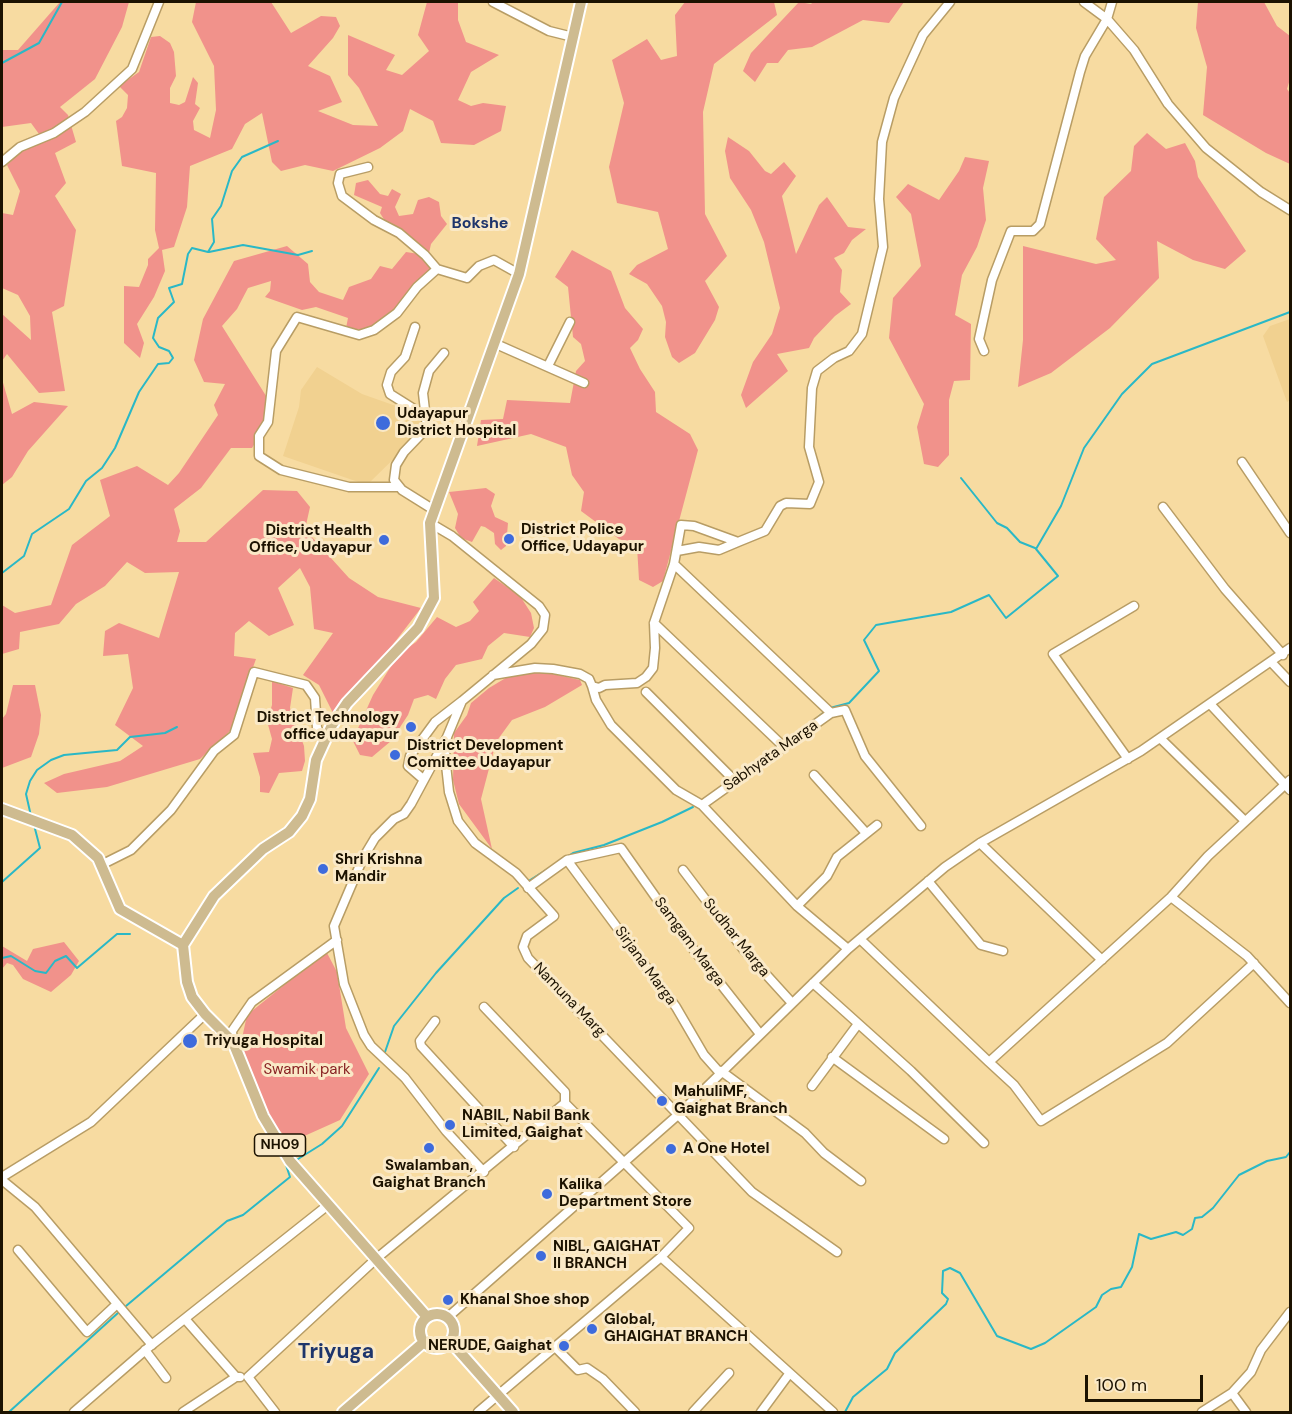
<!DOCTYPE html>
<style>
body{margin:0}
#map{position:relative;width:1292px;height:1414px;overflow:hidden;background:#f7dba1;font-family:"DM Sans",sans-serif}
canvas{display:block}
.frame{position:absolute;inset:0;border:3px solid #1c1200;pointer-events:none}
.scale{position:absolute;left:1085px;top:1375px;width:118px;height:27px;box-sizing:border-box;border:3px solid #1c1200;border-top:0;padding-left:8px;font-size:18px;line-height:21px;white-space:nowrap;color:#1c1200;-webkit-text-stroke:4px #fae9c7;paint-order:stroke}
</style>
<div id="map">
<canvas width="1292" height="1414"></canvas>
<div class="frame"></div>
<div class="scale">100 m</div>
</div>
<script>
const ctx = document.querySelector('canvas').getContext('2d');
ctx.lineJoin = 'round';
function paint(path, color) { ctx.fillStyle = color; ctx.fill(path, 'evenodd'); }
const toPath = rows => new Path2D(rows.map(r => 'M' + r).join(''));
function strokePath(path, color, width, dash) { ctx.strokeStyle = color; ctx.lineWidth = width; ctx.lineCap = dash ? 'butt' : 'round'; ctx.setLineDash(dash || []); ctx.stroke(path); }
function drawText(font, color, halo, rows, align = 'center') {
  ctx.font = font + ' "DM Sans",sans-serif'; ctx.lineWidth = 6; ctx.setLineDash([]); ctx.textBaseline = 'middle'; ctx.strokeStyle = halo; ctx.fillStyle = color; for (const [text, x, y, turn = 0] of rows) {
    ctx.save(); ctx.translate(x, y); ctx.rotate((+turn || 0) * Math.PI / 180); ctx.textAlign = isNaN(turn) ? turn : align; if (halo) ctx.strokeText(text, 0, 0); ctx.fillText(text, 0, 0); ctx.restore();
  }
}
paint(toPath([
 [1290,319,1290,400,1287,402,1263,336,1270,326],
 [317,367,362,394,396,406,421,419,423,430,367,485,283,456,299,407,301,390]
]), '#f1d190');
paint(toPath([
 [60,2,129,2,122,27,95,79,60,107,68,115,76,142,55,153,66,183,55,196,76,230,64,306,52,312,65,391,39,393,7,354,2,361,2,314,31,340,30,316,18,295,2,288,2,213,13,215,20,191,7,165,39,134,31,123,2,127,2,50,18,50],
 [196,2,271,2,291,33,321,16,336,17,340,26,333,38,308,66,330,76,342,102,318,111,353,125,378,126,359,88,348,75,348,35,395,55,386,70,402,75,429,51,418,35,427,2,458,2,458,20,466,42,499,55,471,72,458,100,471,106,483,103,506,106,501,131,474,145,441,143,433,121,410,109,403,131,380,148,333,171,305,165,281,171,272,162,262,113,245,124,232,149,190,166,187,207,174,247,162,250,165,271,154,297,137,324,144,343,140,358,124,343,124,286,139,287,148,265,148,259,159,248,155,230,156,173,122,166,116,121,122,117,127,108,128,95,119,86,139,72,151,37,160,36,170,43,174,52,176,76,170,88,170,103,179,105,185,102,193,77,198,83,195,104,200,108,193,121,194,130,210,138,216,110,214,66,192,22],
 [685,2,774,2,777,15,714,64,703,112,705,214,727,256,705,281,719,307,715,320,695,353,679,363,672,357,665,337,666,322,662,306,647,284,629,274,637,265,668,249,658,212,617,203,609,167,624,103,612,60,647,39,661,60,677,56,675,15],
 [799,2,811,4,813,2,904,2,889,23,863,20,812,47,788,50,778,63,767,63,755,82,743,71,751,53],
 [1198,2,1264,2,1277,26,1290,36,1290,79,1287,89,1290,93,1290,164,1266,153,1203,115,1207,67,1196,28],
 [1147,133,1166,149,1185,143,1195,161,1198,177,1246,251,1225,269,1193,260,1157,241,1159,278,1110,328,1051,373,1018,387,1023,340,1023,246,1096,264,1116,260,1096,239,1104,197,1131,171,1134,146],
 [728,137,749,151,765,171,771,174,784,162,796,176,782,196,796,254,819,205,827,197,848,227,866,229,852,240,844,253,834,258,842,270,840,292,851,304,835,316,814,338,809,348,777,354,788,371,746,408,741,395,753,362,772,334,780,308,764,242,751,210,730,178,725,151],
 [965,157,989,161,983,188,986,220,977,247,962,275,955,315,971,324,970,380,954,381,949,400,949,455,938,467,924,464,917,427,924,404,889,338,893,298,921,266,911,214,896,197,908,184,939,200,959,171],
 [368,180,380,194,388,196,392,189,401,194,395,207,399,216,413,214,418,200,429,197,439,202,441,216,447,224,431,244,429,253,385,221,380,213,382,207,354,195,356,183],
 [287,246,308,264,310,282,319,292,343,300,349,287,371,279,380,266,392,269,406,252,419,254,431,268,408,292,397,309,366,330,346,328,348,318,316,307,302,310,265,297,270,291,271,281,248,288,237,309,222,326,268,399,267,424,252,448,231,448,201,488,174,509,180,531,177,542,206,542,263,490,297,491,310,507,304,534,312,537,349,578,378,597,421,608,388,651,333,713,319,685,303,675,333,633,314,629,310,587,300,568,278,588,294,625,269,636,249,621,235,633,234,656,256,659,230,731,200,759,107,787,57,793,44,783,64,774,120,761,143,746,115,725,133,688,128,654,103,656,105,631,119,623,159,638,179,572,145,573,127,562,105,586,76,604,59,624,20,632,19,649,2,654,2,605,15,613,51,605,72,545,110,516,100,480,137,466,168,485,179,473,218,415,214,405,225,384,204,382,194,360,203,319,234,261],
 [572,250,611,271,625,308,643,329,638,340,630,348,640,369,655,392,656,412,690,434,698,450,663,581,653,587,639,580,637,546,619,539,581,511,584,492,572,475,566,447,531,434,477,446,481,420,503,419,507,400,570,403,576,371,585,361,581,344,573,337,568,287,555,277],
 [2,379,12,414,34,402,68,406,28,451,12,477,2,485],
 [486,488,495,494,491,506,495,517,508,523,506,546,501,550,495,544,494,533,485,527,481,526,472,542,461,538,455,528,458,514,449,492],
 [494,578,520,596,531,613,534,628,530,637,504,633,488,646,482,659,456,665,445,679,436,699,428,695,414,699,408,715,391,741,372,757,360,755,353,741,359,726,373,695,398,655,416,642,437,617,456,627,470,621,479,611,473,602],
 [539,671,580,680,582,685,545,707,512,720,496,742,481,799,492,849,459,804,453,780,454,733,467,715,471,703,489,688,509,676],
 [272,681,293,688,290,708,304,746,305,761,302,771,279,773,269,793,260,792,260,777,253,753,269,752,272,739,267,721,272,705],
 [13,685,35,685,41,715,39,734,31,757,2,768,2,719,6,714],
 [64,942,79,961,71,975,51,992,23,979,13,965,7,963,2,969,2,946,27,961,33,949],
 [326,951,337,972,346,1028,369,1074,340,1120,291,1142,267,1118,241,1043,247,1015]
]), '#f1928b');
strokePath(toPath([
 [2,63,39,43,62,2],
 [209,252,243,245,298,255,312,251],
 [961,478,997,523,1007,528,1020,542,1035,548],
 [2,573,24,556,32,534,69,509,86,481,102,468,115,448,139,392,158,364,169,363,173,358,169,351,159,347,153,338,158,318,174,302,169,288,182,284,188,254,192,248,208,252,214,242,212,219,221,206,232,171,242,157,278,141],
 [830,708,849,703,879,671,864,640,876,625,951,612,989,595,1006,618,1058,576,1036,549,1061,506,1084,448,1122,394,1152,364,1290,312],
 [811,723,823,713],
 [31,816,26,794,30,781,37,770,51,760,64,755,117,750,130,737,165,733,177,727],
 [2,882,40,848,34,825],
 [527,882,573,853,604,845,662,822,693,807],
 [2,958,11,956,35,971,46,973,55,961,66,956,77,968,117,934,130,934],
 [385,1052,394,1026,436,973,504,898,518,888],
 [298,1159,322,1144,342,1126,379,1068],
 [126,1306,227,1221,243,1215,290,1177,286,1165],
 [9,1412,119,1312],
 [845,1412,853,1397,887,1369,895,1353,946,1304,948,1299,942,1293,943,1271,950,1268,960,1273,997,1336,1031,1349,1045,1343,1096,1307,1102,1295,1111,1289,1121,1287,1132,1267,1139,1234,1151,1239,1176,1232,1183,1235,1192,1229,1195,1218,1202,1217,1213,1208,1239,1175,1267,1161,1286,1157,1290,1152]
]), '#2ab8c6', 2);
const minor = toPath([
 [493,2,549,31,573,37],
 [1084,2,1107,19,1134,50,1168,104,1206,148,1261,192,1290,210],
 [2,162,20,147,54,133,85,112,132,69,159,2],
 [368,167,340,174,338,183,342,196,374,220,399,233,425,255,437,269,467,278,479,266,494,260,519,274],
 [415,327,405,357,391,372,387,385,390,394,425,416],
 [496,344,584,383],
 [984,351,979,339,992,280,1011,231,1033,231,1040,224,1080,72,1085,56,1107,19,1112,2],
 [548,366,570,322],
 [1242,462,1290,533],
 [399,487,349,487,281,470,259,456,259,436,268,422,276,351,297,317,359,335,374,330,397,313,417,287,437,269],
 [1163,507,1225,589,1283,655],
 [434,510,402,490,394,480,396,465,404,452,427,428,423,393,429,371,444,353],
 [430,523,452,536,539,606,545,615,543,629,531,644,462,701,447,737,411,804,404,814,394,819,375,838,363,858,334,926,344,984,364,1035,371,1046,405,1078,446,1131,484,1172],
 [677,551,699,547,719,550,738,542],
 [674,564,831,713,702,805,797,906,848,949],
 [654,623,784,747],
 [1272,663,1290,682],
 [493,675,535,668,553,669,580,674,589,679,592,686,599,688,605,685,637,683,646,677,653,668,655,648,654,623,674,564,681,525,694,526,738,542,765,531,780,506,786,503,810,504,819,482,809,447,812,388,817,371,834,358,849,351,862,334,883,247,879,199,882,142,894,98,923,35,950,2],
 [592,686,596,700,611,725,676,790,702,805],
 [646,692,735,781],
 [1211,705,1290,790],
 [831,713,845,710,865,756,921,826],
 [447,737,445,756,449,792,458,821,475,843,516,873,554,916,527,936,523,947,528,958,752,1192,837,1252],
 [1160,738,1245,821],
 [1128,759,1053,654,1134,606],
 [814,775,866,833],
 [423,779,408,766,410,756,435,722,462,701],
 [980,843,1102,960],
 [567,860,676,1007,704,1055,720,1073],
 [101,865,131,850,171,810,214,751,234,735,254,672,306,685,315,698,317,728,324,741],
 [683,870,743,949,792,1003],
 [928,881,981,945,1003,951],
 [528,888,567,860,621,848,683,936,760,1034],
 [1171,897,1247,956,1290,1003],
 [797,906,827,876,837,857,877,825],
 [861,940,989,1062,1171,897,1208,856,1290,780],
 [813,983,911,1071,984,1143],
 [484,1007,565,1092,565,1103],
 [435,1021,420,1041,421,1046,514,1147],
 [233,1042,232,1031,252,1002,337,940],
 [832,1057,944,1139],
 [989,1062,1014,1085,1041,1121,1167,1043,1254,963],
 [721,1071,805,1133,824,1153,861,1181],
 [812,1086,858,1024],
 [2,1177,91,1122,205,1014],
 [2,1180,35,1207,152,1345],
 [18,1250,87,1332,117,1304],
 [661,1257,833,1412],
 [448,1317,679,1114,848,949,945,867,980,843,1141,751,1290,648],
 [185,1319,236,1377],
 [556,1348,578,1370,587,1368,603,1379,635,1412],
 [145,1350,166,1378],
 [1232,1393,1246,1412],
 [74,1412,149,1347,328,1205],
 [183,1412,236,1377,240,1377],
 [275,1412,248,1377,377,1258,565,1103,689,1228,661,1257,478,1412],
 [693,1412,729,1373],
 [761,1412,789,1374],
 [1202,1412,1232,1393,1251,1372,1261,1350,1290,1312]
]);
const major = toPath([
 [2,809,72,835,98,858,120,909,183,945],
 '420 1331a17 17 0 1 1 34 0a17 17 0 1 1-34 0Z',
 [427,1317,290,1161,263,1116,233,1042,205,1014,192,997,187,982,183,945,214,896,263,849,289,832,302,816,310,799,316,760,332,725,347,703,418,628,434,598,430,523,519,274,581,2],
 [451,1342,513,1412],
 [343,1412,424,1342]
]);
strokePath(minor, '#b89d65', 11);
strokePath(major, '#fff', 14);
strokePath(minor, '#fff', 8);
strokePath(major, '#cebb90', 10);
for (const [x, y, r, color] of [
 [383,423,8,"#3e6bdc"],
 [509,539,6,"#3e6bdc"],
 [384,540,6,"#3e6bdc"],
 [411,727,6,"#3e6bdc"],
 [395,755,6,"#3e6bdc"],
 [323,869,6,"#3e6bdc"],
 [190,1041,8,"#3e6bdc"],
 [662,1101,6,"#3e6bdc"],
 [450,1125,6,"#3e6bdc"],
 [429,1148,6,"#3e6bdc"],
 [671,1149,6,"#3e6bdc"],
 [547,1194,6,"#3e6bdc"],
 [541,1256,6,"#3e6bdc"],
 [448,1300,6,"#3e6bdc"],
 [592,1329,6,"#3e6bdc"],
 [564,1346,6,"#3e6bdc"]
]) { const dot = new Path2D(); dot.arc(x, y, r, 0, 2 * Math.PI); ctx.fillStyle = color; ctx.fill(dot); strokePath(dot, '#fae9c7', 2); }
for (const [x, y, w] of [
 [280,1145,51]
]) { const box = new Path2D(); box.roundRect(x - w / 2, y - 11, w, 22, 4.5); ctx.fillStyle = '#fae9c7'; ctx.fill(box); strokePath(box, '#1c1200', 1.5); }
drawText('bold 14px', '#1c1200', null, [
 ["NH09",280,1145]
]);
drawText('bold 15px', '#1c1200', '#fae9c7', [
 ["Udayapur",397,414],
 ["District Hospital",397,431],
 ["District Police",521,530],
 ["Office, Udayapur",521,547],
 ["District Health",372,531,"right"],
 ["Office, Udayapur",372,548,"right"],
 ["District Technology",399,718,"right"],
 ["office udayapur",399,735,"right"],
 ["District Development",407,746],
 ["Comittee Udayapur",407,763],
 ["Shri Krishna",335,860],
 ["Mandir",335,877],
 ["Triyuga Hospital",204,1041],
 ["MahuliMF,",674,1092],
 ["Gaighat Branch",674,1109],
 ["NABIL, Nabil Bank",462,1116],
 ["Limited, Gaighat",462,1133],
 ["A One Hotel",683,1149],
 ["Swalamban,",429,1166,"center"],
 ["Gaighat Branch",429,1183,"center"],
 ["Kalika",559,1185],
 ["Department Store",559,1202],
 ["NIBL, GAIGHAT",553,1247],
 ["II BRANCH",553,1264],
 ["Khanal Shoe shop",460,1300],
 ["Global,",604,1320],
 ["GHAIGHAT BRANCH",604,1337],
 ["NERUDE, Gaighat",552,1346,"right"]
], 'left');
drawText('15px', '#1c1200', '#fae9c7', [
 ["Sabhyata Marga",771,756,-35],
 ["Sudhar Marga",736,938,51],
 ["Samgam Marga",689,942,53],
 ["Sirjana Marga",645,966,54],
 ["Namuna Marg",569,1000,46]
]);
drawText('15px', '#882122', '#fae9c7', [
 ["Swamik park",307,1070]
]);
drawText('bold 16px', '#1e356c', '#fae9c7', [
 ["Bokshe",480,224]
]);
drawText('bold 21px', '#1e356c', '#fae9c7', [
 ["Triyuga",336,1352]
]);
</script>
